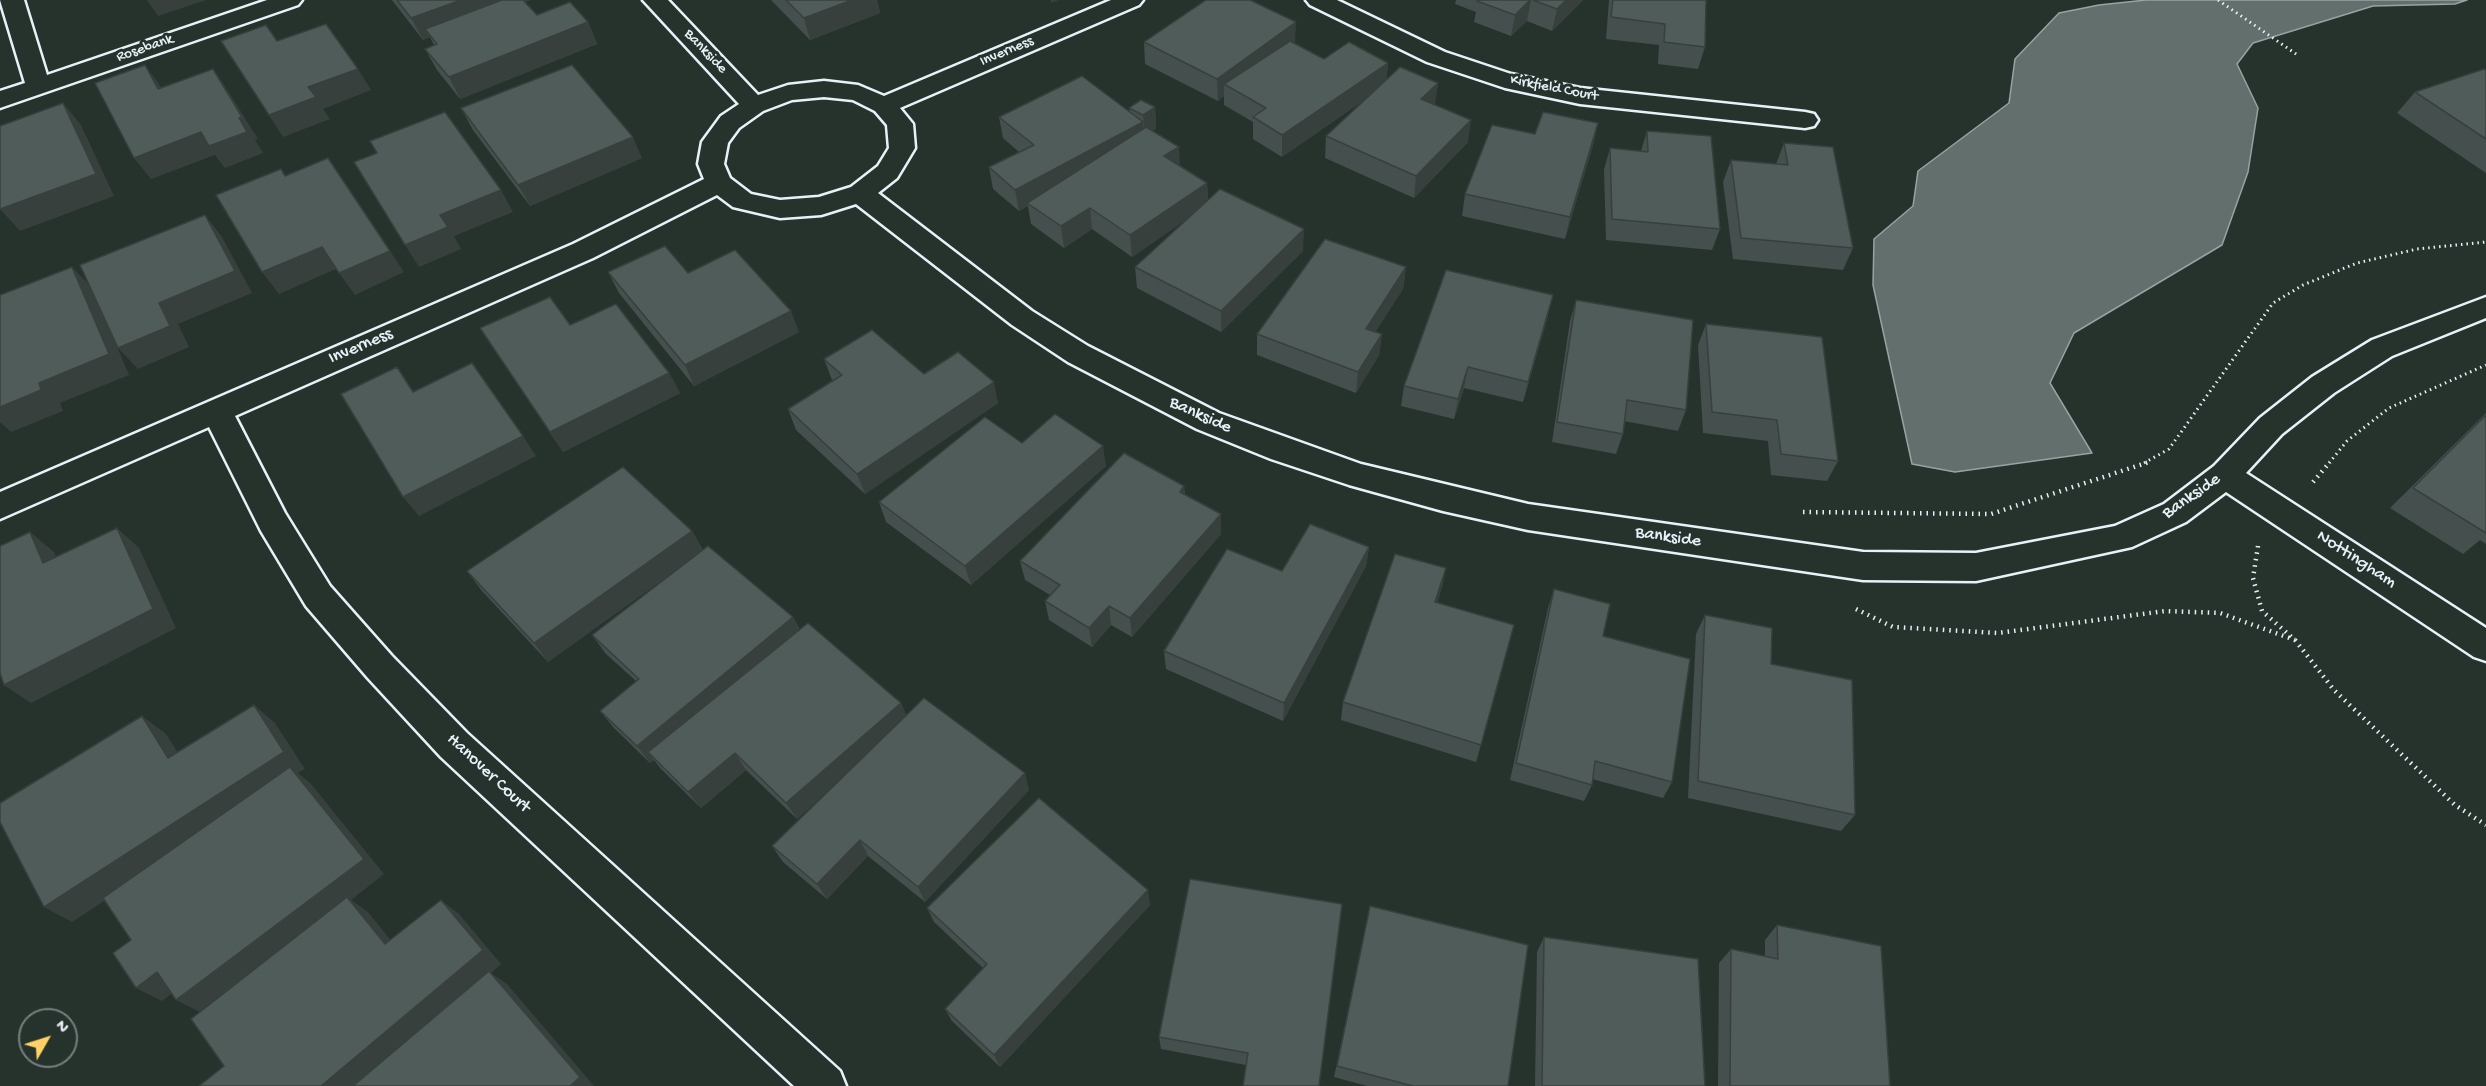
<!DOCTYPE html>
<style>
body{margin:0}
#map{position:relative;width:2486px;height:1086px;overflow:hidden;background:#26332d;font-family:"Gochi Hand",sans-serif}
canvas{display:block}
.north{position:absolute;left:18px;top:1008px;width:60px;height:60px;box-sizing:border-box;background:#26332d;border:2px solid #747f7e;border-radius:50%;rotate:51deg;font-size:16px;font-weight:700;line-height:24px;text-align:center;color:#e8f1f8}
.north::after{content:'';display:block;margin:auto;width:21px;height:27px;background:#ffd166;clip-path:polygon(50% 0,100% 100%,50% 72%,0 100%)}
</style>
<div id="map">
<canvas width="2486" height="1086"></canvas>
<div class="north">N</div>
</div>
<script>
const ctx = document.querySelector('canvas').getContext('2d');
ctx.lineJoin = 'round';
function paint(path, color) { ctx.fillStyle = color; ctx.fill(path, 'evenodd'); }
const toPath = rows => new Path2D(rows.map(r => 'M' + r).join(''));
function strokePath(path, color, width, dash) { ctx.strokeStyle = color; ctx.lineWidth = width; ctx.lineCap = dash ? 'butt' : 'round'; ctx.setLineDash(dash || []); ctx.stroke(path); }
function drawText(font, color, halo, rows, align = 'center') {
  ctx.font = font + ' "Gochi Hand",sans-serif'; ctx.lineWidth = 6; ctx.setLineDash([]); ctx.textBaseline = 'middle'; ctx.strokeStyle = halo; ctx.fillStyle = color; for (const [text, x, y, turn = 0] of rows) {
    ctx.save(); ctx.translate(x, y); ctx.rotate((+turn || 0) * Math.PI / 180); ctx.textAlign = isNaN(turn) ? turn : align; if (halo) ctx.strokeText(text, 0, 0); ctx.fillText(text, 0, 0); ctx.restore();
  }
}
const water = toPath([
 [2146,0,2467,0,2455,4,2373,6,2253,43,2237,64,2258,108,2248,172,2222,245,2074,333,2050,383,2092,453,1955,472,1912,464,1873,285,1874,239,1913,206,1918,171,2009,103,2015,59,2059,13,2099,5,2146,0]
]);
paint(water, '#636f6d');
strokePath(water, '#98a3a5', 1.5);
const street = toPath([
 [0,0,24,0,47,75,267,0,302,0,298,5,0,108,0,91,25,83,0,0],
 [643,0,668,0,758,95,788,85,824,81,858,85,884,96,1111,0,1143,0,1139,5,900,108,913,124,915,148,897,178,878,193,1032,311,1088,346,1219,413,1361,464,1528,504,1863,552,1976,553,2115,526,2164,504,2214,466,2260,418,2312,377,2372,340,2486,297,2486,318,2392,356,2334,393,2282,434,2246,473,2486,628,2486,661,2474,657,2226,492,2186,522,2132,547,1976,581,1863,580,1528,530,1443,511,1349,485,1271,459,1197,429,1068,362,1012,325,856,204,821,215,780,218,733,207,717,195,593,258,235,416,285,513,330,586,392,656,467,733,840,1071,846,1086,794,1086,441,757,368,678,306,606,261,531,209,427,0,519,0,492,573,244,704,179,698,164,702,142,721,116,739,104,643,0],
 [824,97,853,100,875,111,887,125,889,148,878,166,851,187,819,197,780,200,751,194,730,178,724,164,728,143,739,128,763,111,792,100,824,97],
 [1306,0,1337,0,1445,52,1511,74,1580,88,1805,112,1814,114,1818,120,1814,126,1805,128,1580,104,1505,88,1427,62,1310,5,1306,0]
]);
strokePath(street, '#e8f1f8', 5);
strokePath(toPath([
 [2218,0,2299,56],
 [2144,463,2169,449,2273,303,2303,285,2357,263,2417,249,2486,242],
 [2329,463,2347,441,2389,408,2486,365]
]), '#e8f1f8', 3, [1.5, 4]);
strokePath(toPath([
 [2313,482,2330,462],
 [1803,512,1991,514,2149,462],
 [2258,546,2253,578,2262,611,2295,640,2334,690,2455,805,2486,825],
 [1856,609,1893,627,1998,633,2165,611,2220,613,2295,640]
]), '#e8f1f8', 4.5, [1.5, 5]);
paint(street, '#26332d');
paint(toPath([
 [392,0,530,0,525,2,537,15,588,22,597,44,460,99,437,70,425,49,434,45,430,37,423,40],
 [771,0,877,0,880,13,810,40],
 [1456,0,1583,0,1552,31,1527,21,1511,36,1474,22,1476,12,1455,4],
 [1609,0,1706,0,1705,47,1698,69,1658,64,1659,45,1606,39],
 [1144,42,1295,44,1324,59,1388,63,1386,80,1438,83,1434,105,1468,142,1414,198,1325,158,1326,136,1367,98,1282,157,1253,139,1253,122,1224,105,1224,96,1218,101,1145,64],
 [2486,70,2486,173,2397,113,2415,92],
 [1155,107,1156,128,1153,131,1180,166,1207,183,1208,200,1303,251,1221,332,1137,288,1135,267,1188,218,1132,257,1092,229,1064,248,1031,224,1028,206,1019,211,993,189,989,167,1019,152,1003,138,999,117,1130,112,1129,108],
 [461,108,642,158,530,206,473,130],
 [1598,123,1593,145,1565,239,1462,216,1465,194],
 [1647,131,1720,229,1712,250,1606,240,1604,170,1610,148,1641,151],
 [1784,143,1853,248,1843,270,1733,259,1723,182,1731,160,1776,164],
 [1406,267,1403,289,1375,332,1382,334,1379,355,1356,393,1257,355,1257,334],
 [608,272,688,273,799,332,694,386,619,293],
 [1576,300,1686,410,1678,431,1624,421,1623,434,1616,454,1552,442,1570,321],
 [1548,316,1523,402,1464,388,1454,419,1401,406,1404,386],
 [1706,324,1838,461,1827,481,1771,475,1768,441,1703,433,1698,345],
 [570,325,669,373,680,393,563,452,480,328],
 [824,359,924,374,998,403,865,494,796,430,788,409,833,381,832,380],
 [2486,413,2486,544,2480,540,2463,554,2390,508],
 [1022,443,1106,466,971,585,886,522,879,502],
 [1184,486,1185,494,1221,534,1132,637,1111,625,1092,647,1049,620,1045,601,1050,595,1025,580,1020,561],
 [692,531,703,550,793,617,800,630,901,703,906,715,1029,790,925,902,868,856,827,899,783,862,772,846,828,791,797,819,746,770,701,808,661,769,654,760,650,763,614,728,600,711,636,681,606,654,592,635,690,560,548,662,482,591,467,571],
 [1369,547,1366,566,1283,721,1166,669,1164,651,1282,571],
 [1446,568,1442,587,1437,603,1481,745,1476,762,1341,720,1343,702],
 [1554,589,1603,636,1672,782,1663,798,1592,779,1592,785,1584,801,1510,780,1548,608],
 [1705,615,1771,664,1855,815,1841,831,1688,798,1696,634],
 [1190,879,1319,1086,1246,1065,1161,1049,1159,1037],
 [1150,905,1000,1067,952,1021,945,1009,983,968,934,922,927,908],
 [1370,906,1508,1086,1367,1086,1334,1077],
 [1777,925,1890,1086,1718,1086,1719,963,1731,949,1765,956,1765,940],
 [1544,937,1705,1086,1535,1086,1537,952]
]), '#454f4d');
paint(toPath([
 [147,0,206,0,158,16],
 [461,0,530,0,431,37,425,29,430,37,423,40,411,18],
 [852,0,877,0,880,13,810,40,804,18],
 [1051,0,1059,0,1051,3],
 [1531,0,1527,21,1511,36,1515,15],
 [1566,0,1583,0,1552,31,1557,9],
 [588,22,597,44,460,99,449,77],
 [1296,22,1295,44,1224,84,1224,96,1218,101,1217,79],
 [1388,63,1386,85,1282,157,1282,135],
 [145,65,161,87,174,110,158,89],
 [213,69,228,91,258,139,255,140,263,153,225,168,215,155,151,179,134,158,239,118],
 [358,69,371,90,323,109,330,119,283,137,269,115,308,87],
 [1438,83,1435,104,1418,121,1421,99],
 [63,103,81,125,114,196,20,231,0,209],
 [1155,107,1156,128,1145,137,1143,115],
 [1471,120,1468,142,1414,198,1416,176],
 [1143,122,1145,144,1027,203,1028,206,1019,211,1015,190],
 [1598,123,1593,145,1565,239,1570,217],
 [633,137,642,158,530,206,518,185],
 [1179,147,1180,168,1164,156],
 [1207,183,1208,205,1132,257,1130,235],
 [501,190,513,212,454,236,461,249,419,267,405,245,440,215],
 [1090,208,1092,229,1064,248,1061,226],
 [205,215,222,237,252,293,178,324,189,347,138,369,118,348,159,303],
 [1304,229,1303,251,1221,332,1221,311],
 [322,247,338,268,279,294,262,272],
 [390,251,404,272,355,295,339,273],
 [72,267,92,288,129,375,60,403,63,411,11,432,0,422,0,407,39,383],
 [1406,267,1403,289,1364,350,1366,329],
 [1553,295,1548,316,1523,402,1528,382],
 [791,311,799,332,694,386,685,365],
 [1382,334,1379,355,1356,393,1358,372],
 [1468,367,1464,388,1454,419,1458,399],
 [669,373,680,393,563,452,550,432],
 [994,382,998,403,865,494,857,474],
 [523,436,536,456,419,516,403,497],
 [1103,446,1106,466,971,585,965,566],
 [1184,486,1185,506,1180,492],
 [1221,514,1221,534,1132,637,1130,618],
 [117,528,139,548,176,628,31,703,4,685],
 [692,531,703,551,548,662,534,643],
 [30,532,54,552,67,583,43,563],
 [1369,547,1366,566,1283,721,1284,703],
 [1446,568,1442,587,1431,621,1435,602],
 [1109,606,1111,625,1092,647,1089,628],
 [793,617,802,636,648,752,654,760,650,763,637,746],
 [901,703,908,720,797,819,786,803],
 [254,705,275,723,305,769,298,773,311,784,384,874,351,900,368,912,405,958,202,1013,176,1000,296,775,72,922,44,907],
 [142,716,166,734,192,775,168,758],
 [735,753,746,770,701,808,688,792],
 [1025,773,1029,790,925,902,918,887],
 [860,840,868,856,827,899,817,884],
 [1148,890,1150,905,1000,1067,994,1055],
 [441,900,459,914,501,964,491,973,507,984,594,1086,321,1086],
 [157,972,183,985,162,1001,136,988]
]), '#38403e');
const building = toPath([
 [397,0,461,0,411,18,397,0],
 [502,0,523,0,537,15,570,2,588,22,449,77,425,49,437,44,425,29,502,0],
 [786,0,852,0,804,18,786,0],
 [1206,0,1250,0,1296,22,1217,79,1144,42,1206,0],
 [1478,0,1530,0,1515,15,1477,1,1478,0],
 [1533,0,1566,0,1557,9,1533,0],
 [1613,0,1706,0,1705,47,1664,42,1665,24,1611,17,1613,0],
 [326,24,358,69,308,87,316,97,269,115,221,41,266,25,277,41,326,24],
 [1290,41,1324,59,1349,42,1388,63,1282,135,1253,117,1266,108,1224,84,1290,41],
 [145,65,158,89,213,69,242,117,239,118,247,132,209,146,201,132,134,158,95,83,145,65],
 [572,65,633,137,518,185,461,108,572,65],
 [1400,67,1438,83,1421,99,1471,120,1416,176,1326,136,1400,67],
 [2484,69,2486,70,2486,139,2415,92,2484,69],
 [1082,76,1143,122,1015,190,989,167,1034,145,999,117,1082,76],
 [1141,100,1155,107,1143,115,1129,108,1141,100],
 [63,103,96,174,0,209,0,126,63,103],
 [445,112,501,190,440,215,448,227,405,245,354,162,377,153,370,141,445,112],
 [1543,112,1598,123,1570,217,1465,194,1492,125,1535,134,1543,112],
 [1146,127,1179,147,1164,156,1207,183,1130,235,1090,208,1061,226,1027,203,1146,127],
 [1647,131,1711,136,1720,229,1612,219,1610,148,1648,152,1647,131],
 [1784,143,1833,147,1853,248,1741,238,1731,160,1788,165,1784,143],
 [328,158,390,251,339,273,322,247,262,272,216,195,281,169,285,176,328,158],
 [1220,189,1304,229,1221,311,1135,267,1220,189],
 [205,215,235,271,159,303,170,326,118,348,80,265,205,215],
 [1325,239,1406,267,1366,329,1382,334,1358,372,1257,334,1325,239],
 [665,246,688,273,735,250,791,311,685,365,608,272,665,246],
 [72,267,109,354,39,383,41,390,0,407,0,295,72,267],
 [1446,270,1553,295,1528,382,1468,367,1458,399,1404,386,1446,270],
 [550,297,570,325,616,304,669,373,550,432,480,328,550,297],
 [1576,300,1693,320,1686,410,1627,400,1623,434,1557,422,1576,300],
 [1706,324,1822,337,1838,461,1781,454,1777,420,1712,412,1706,324],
 [872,330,924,374,958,352,994,382,857,474,788,409,842,375,824,359,872,330],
 [472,363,523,436,403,497,341,394,397,367,413,392,472,363],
 [1055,414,1103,446,965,566,879,502,985,417,1022,443,1055,414],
 [2486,415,2486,533,2413,488,2486,415],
 [1124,453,1184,486,1180,492,1221,514,1130,618,1109,606,1089,628,1045,601,1060,585,1020,561,1124,453],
 [623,467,692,531,534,643,467,571,623,467],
 [1310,524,1369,547,1284,703,1164,651,1227,549,1282,571,1310,524],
 [117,528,153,609,4,685,0,673,0,546,30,532,43,563,117,528],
 [708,546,793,617,637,746,600,711,639,679,592,635,708,546],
 [1395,554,1446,568,1435,602,1514,625,1481,745,1343,702,1395,554],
 [1554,589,1610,604,1603,636,1690,659,1672,782,1595,761,1592,785,1516,763,1554,589],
 [1705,615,1772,628,1771,664,1852,680,1855,815,1698,781,1705,615],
 [808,623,901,703,786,803,735,753,688,792,648,752,808,623],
 [924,698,1025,773,918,887,860,840,817,884,772,846,924,698],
 [254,705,284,752,44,907,0,822,0,803,142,716,168,758,254,705],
 [290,767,364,859,176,1000,157,972,136,988,113,953,131,940,103,898,290,767],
 [1039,798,1148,890,994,1055,945,1009,987,964,927,908,1039,798],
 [1190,879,1342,904,1319,1086,1243,1086,1248,1053,1159,1037,1190,879],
 [347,897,385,944,441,900,483,950,321,1086,199,1086,224,1066,191,1019,347,897],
 [1370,906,1528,945,1508,1086,1413,1086,1337,1066,1370,906],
 [1777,925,1881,946,1890,1086,1730,1086,1731,949,1778,959,1777,925],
 [1544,937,1698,959,1705,1086,1542,1086,1544,937],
 [489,971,580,1077,570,1086,353,1086,489,971]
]);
paint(building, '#505c59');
strokePath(building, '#38403e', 1.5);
drawText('15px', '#e8f1f8', '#26332d', [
 ["Rosebank",145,49,-19],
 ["Bankside",705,52,46],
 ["Inverness",1007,52,-23],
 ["Kirkfield Court",1554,89,11]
]);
drawText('18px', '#e8f1f8', '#26332d', [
 ["Inverness",361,347,-23],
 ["Bankside",1200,416,24],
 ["Bankside",2192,497,-35],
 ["Bankside",1668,538,8],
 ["Nottingham",2356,560,33],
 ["Hanover Court",488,774,43]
]);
</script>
